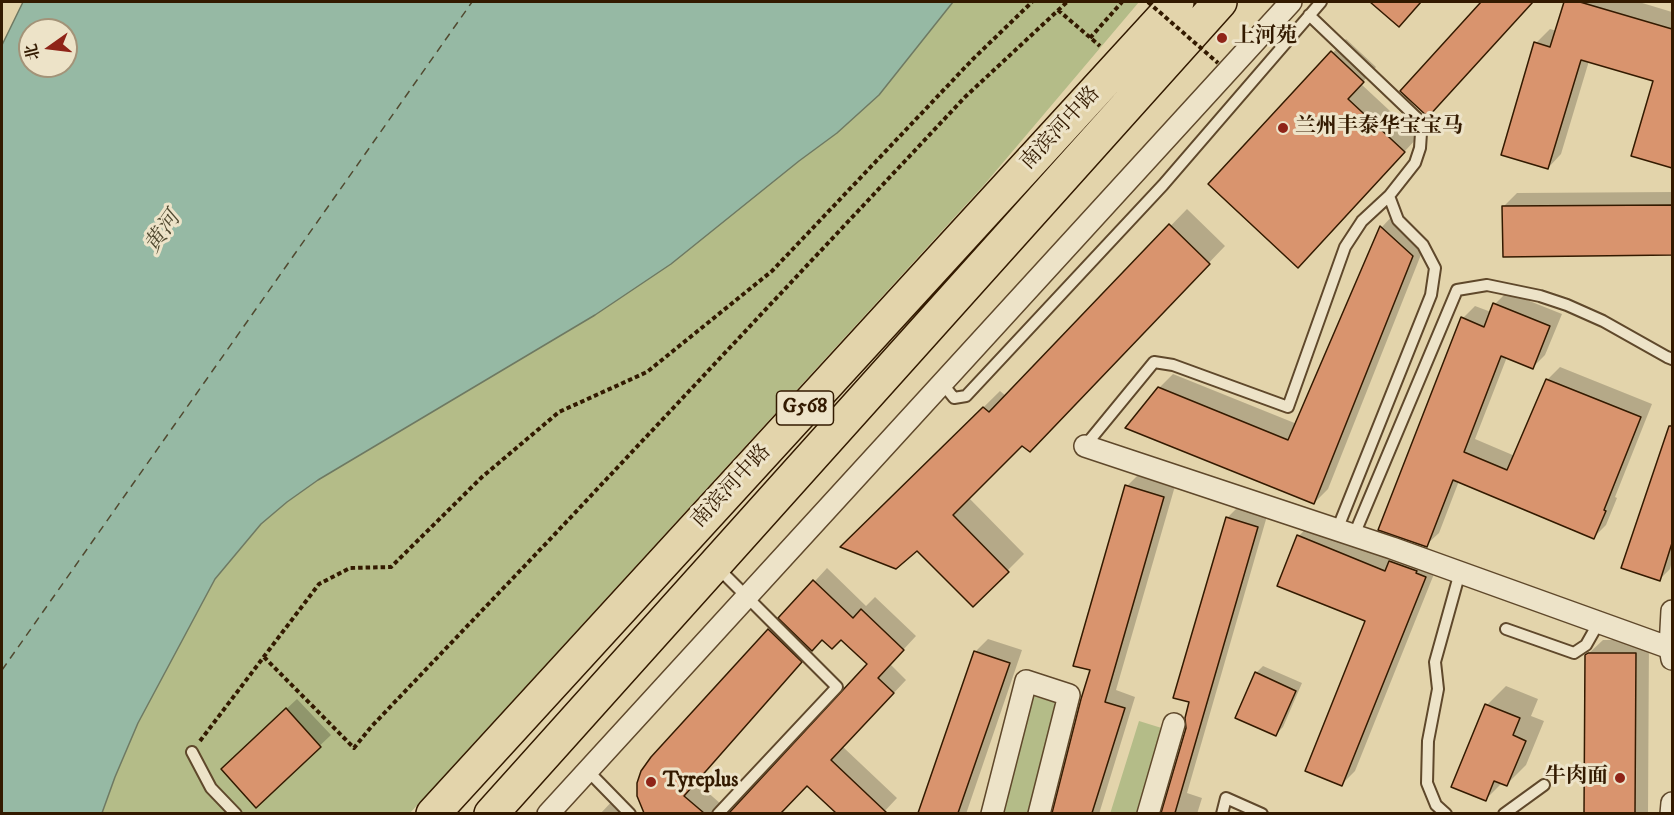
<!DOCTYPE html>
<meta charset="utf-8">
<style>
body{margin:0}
#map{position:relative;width:1674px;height:815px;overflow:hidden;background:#e3d4ab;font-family:"IM FELL DW Pica","Noto Serif SC",serif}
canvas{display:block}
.frame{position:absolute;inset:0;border:3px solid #331a00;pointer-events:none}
.north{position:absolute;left:18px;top:18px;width:60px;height:60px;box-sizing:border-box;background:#ede3c8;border:2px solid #a39378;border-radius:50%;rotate:256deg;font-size:16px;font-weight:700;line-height:24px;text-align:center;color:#331a00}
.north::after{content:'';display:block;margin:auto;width:21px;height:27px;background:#8f2418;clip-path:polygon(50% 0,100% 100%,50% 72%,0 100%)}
</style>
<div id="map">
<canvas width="1674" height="815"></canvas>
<div class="frame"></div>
<div class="north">北</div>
</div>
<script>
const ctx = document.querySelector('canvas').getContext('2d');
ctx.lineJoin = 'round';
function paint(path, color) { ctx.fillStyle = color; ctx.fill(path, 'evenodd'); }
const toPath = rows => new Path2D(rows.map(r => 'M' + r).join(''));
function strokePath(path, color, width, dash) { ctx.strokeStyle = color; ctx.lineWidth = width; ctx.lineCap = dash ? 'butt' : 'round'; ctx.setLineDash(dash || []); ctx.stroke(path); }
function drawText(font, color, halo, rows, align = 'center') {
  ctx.font = font + ' "IM FELL DW Pica","Noto Serif SC",serif'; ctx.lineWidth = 6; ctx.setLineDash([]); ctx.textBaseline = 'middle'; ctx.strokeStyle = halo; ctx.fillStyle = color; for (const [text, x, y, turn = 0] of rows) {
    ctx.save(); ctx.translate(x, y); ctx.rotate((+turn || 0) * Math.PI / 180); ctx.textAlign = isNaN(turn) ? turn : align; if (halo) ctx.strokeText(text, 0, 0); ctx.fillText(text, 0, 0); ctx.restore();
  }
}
paint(toPath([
 [953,2,1139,2,984,185,410,813,102,814,115,777,138,723,215,579,261,524,287,502,318,480,799,161,837,133,879,95],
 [1032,696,1061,704,1030,813,998,814],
 [1139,721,1168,730,1142,813,1110,814]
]), '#b4bc88');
const water = toPath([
 [23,2,953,2,879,95,837,133,799,161,671,264,595,315,318,480,287,502,261,524,215,579,138,723,115,777,102,813,2,814,2,45,23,2],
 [30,30,66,30,66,66,30,66,30,30]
]);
paint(water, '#96b9a4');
strokePath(water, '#6e7962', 1.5);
paint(toPath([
 [1372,2,1421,2,1399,25],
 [1483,2,1532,2,1442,101,1402,91],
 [1566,2,1639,2,1672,12,1672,167,1633,155,1655,80,1589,61,1561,154,1548,168,1536,43,1550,29,1557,31],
 [1346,39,1376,67,1361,84,1418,137,1311,252,1210,184],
 [1672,192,1672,254,1504,256,1503,207,1517,193],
 [1187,209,1225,246,1046,433,1022,444,968,497,1024,554,973,605,917,549,843,546,1000,391,1006,396],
 [1395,213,1426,242,1328,489,1314,503,1159,388,1173,374,1297,424,1382,227],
 [1507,292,1562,314,1545,355,1533,367,1507,357,1475,439,1515,456,1548,379,1560,367,1652,404,1615,497,1617,498,1606,525,1594,537,1459,481,1439,533,1426,545,1463,318,1475,306,1491,312,1495,304],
 [1672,421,1672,561,1670,569,1659,580,1623,567],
 [1138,475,1175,486,1116,690,1135,697,1099,814,1054,814,1083,699,1092,669,1127,486],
 [1238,507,1267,516,1187,793,1202,798,1197,814,1163,814,1188,728,1191,701,1227,518],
 [1311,523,1438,564,1355,771,1342,784,1367,620,1299,536],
 [827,568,866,606,875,597,916,636,890,664,906,680,843,747,897,798,882,814,838,814,807,784,780,814,665,814,668,805,660,814,646,814,639,795,653,758],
 [823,638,841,638,869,664,730,812,696,782],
 [988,639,1022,650,966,814,919,814,975,652],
 [1603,640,1649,640,1648,814,1585,814,1587,655],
 [1263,666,1302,683,1283,727,1276,734,1256,673],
 [1506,686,1538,699,1531,716,1544,721,1526,765,1507,784,1502,783,1485,800,1453,786,1487,705],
 [297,699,331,735,256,806,233,759],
 [617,796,634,814,600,814]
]), '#0003');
strokePath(toPath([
 [2,670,472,2]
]), '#514a31', 1.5, [8, 6]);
const building = toPath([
 [1370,2,1421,2,1399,27,1370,2],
 [1481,2,1533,2,1428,117,1400,91,1481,2],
 [1564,2,1580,2,1672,29,1672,168,1631,156,1653,81,1581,60,1548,169,1501,155,1534,42,1550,47,1564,2],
 [1331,51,1364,82,1348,99,1405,152,1298,268,1208,184,1331,51],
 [1672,205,1672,255,1503,257,1502,206,1672,205],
 [1169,224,1210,264,1030,452,1022,446,953,515,1009,572,973,607,917,551,896,569,840,547,983,407,989,412,1169,224],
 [1380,226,1413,256,1314,504,1125,428,1158,387,1288,440,1380,226],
 [1493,303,1550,326,1533,369,1501,356,1464,452,1507,470,1546,379,1641,417,1604,510,1606,511,1594,539,1453,480,1427,547,1378,530,1461,317,1484,327,1493,303],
 [1669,426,1672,426,1672,543,1660,581,1621,568,1669,426],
 [1125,485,1164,497,1105,702,1125,708,1092,813,1052,813,1081,699,1090,670,1073,666,1125,485],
 [1226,517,1258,527,1175,813,1161,813,1186,728,1185,718,1189,702,1173,698,1226,517],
 [1297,535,1385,571,1389,561,1417,571,1416,573,1426,577,1342,786,1305,771,1365,621,1277,586,1297,535],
 [813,580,853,618,861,609,904,650,878,678,894,693,831,760,887,813,836,813,807,786,781,813,729,813,867,664,841,640,832,649,822,640,812,651,778,618,813,580],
 [768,629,802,662,684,796,704,813,644,813,637,796,637,783,641,771,651,757,768,629],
 [974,651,1010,663,958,813,918,813,974,651],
 [1588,653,1636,653,1635,813,1584,813,1585,655,1588,653],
 [1255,672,1296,691,1276,736,1235,718,1255,672],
 [1485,704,1520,718,1513,735,1526,741,1507,786,1494,781,1486,801,1451,787,1485,704],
 [286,708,321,747,256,808,221,769,286,708]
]);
paint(building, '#d9946e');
strokePath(building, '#331a00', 1.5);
const lane = toPath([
 [1309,15,1417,118,1421,133,1420,148,1415,163,1389,196,1398,220,1423,245,1435,268,1431,295,1337,530],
 [942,383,954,398,966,396,1163,185,1321,2],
 [1085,446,1154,362,1173,365,1288,407,1345,247,1362,221,1389,196],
 [1354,535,1457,290,1487,285,1540,296,1567,305,1603,321,1667,357,1672,359],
 [718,568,837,687,718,814],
 [1506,629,1574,653,1586,645,1599,622],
 [192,752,211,788,236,814],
 [588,771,630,814],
 [1222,814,1226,798,1262,814],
 [1446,814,1436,805,1427,783,1428,741,1438,689,1435,662,1460,572],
 [1504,814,1544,785]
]);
const street = toPath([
 [1085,446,1392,548,1670,648],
 [1672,611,1670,648,1672,659],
 [548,814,1291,2],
 [992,814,1026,681,1069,695,1039,814],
 [1148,814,1174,724],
 [1671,814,1672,803]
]);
const highway = toPath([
 [433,814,1177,2],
 [491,814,1220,2]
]);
strokePath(lane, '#5f482b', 14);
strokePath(street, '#5f482b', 24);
strokePath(highway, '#331a00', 36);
strokePath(toPath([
 [1058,10,1100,46],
 [1090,38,1122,2],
 [264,657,354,748,371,727,555,534,965,97,1067,2],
 [200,741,319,584,350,568,391,567,482,477,559,412,647,372,772,271,973,59,1032,2]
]), '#331a00', 4, [4.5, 3]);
strokePath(lane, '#ede3c8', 10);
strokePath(street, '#ede3c8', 21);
strokePath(highway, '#e3d4ab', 33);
strokePath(toPath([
 [1148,2,1218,63]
]), '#331a00', 4, [4.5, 3]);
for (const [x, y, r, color] of [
 [1222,38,6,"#8f2418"],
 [1283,128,6,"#8f2418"],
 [1620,778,6,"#8f2418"],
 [651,782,6,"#8f2418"]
]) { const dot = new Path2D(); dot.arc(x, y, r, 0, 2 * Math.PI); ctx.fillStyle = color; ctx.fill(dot); strokePath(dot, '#ede3c8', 2); }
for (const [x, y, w] of [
 [805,408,57]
]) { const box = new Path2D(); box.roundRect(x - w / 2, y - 17, w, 34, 4.5); ctx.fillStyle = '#ede3c8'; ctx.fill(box); strokePath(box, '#331a00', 1.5); }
drawText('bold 20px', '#331a00', null, [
 ["G568",805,408]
]);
drawText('bold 21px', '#331a00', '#ede3c8', [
 ["上河苑",1234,38],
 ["兰州丰泰华宝宝马",1295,128],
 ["牛肉面",1608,778,"right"],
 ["Tyreplus",663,782]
], 'left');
drawText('21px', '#331a00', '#ede3c8', [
 ["南滨河中路",1061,129,-47],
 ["南滨河中路",732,487,-47]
]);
drawText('italic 22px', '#514a31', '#ede3c8', [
 ["黄河",164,233,-55]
]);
</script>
